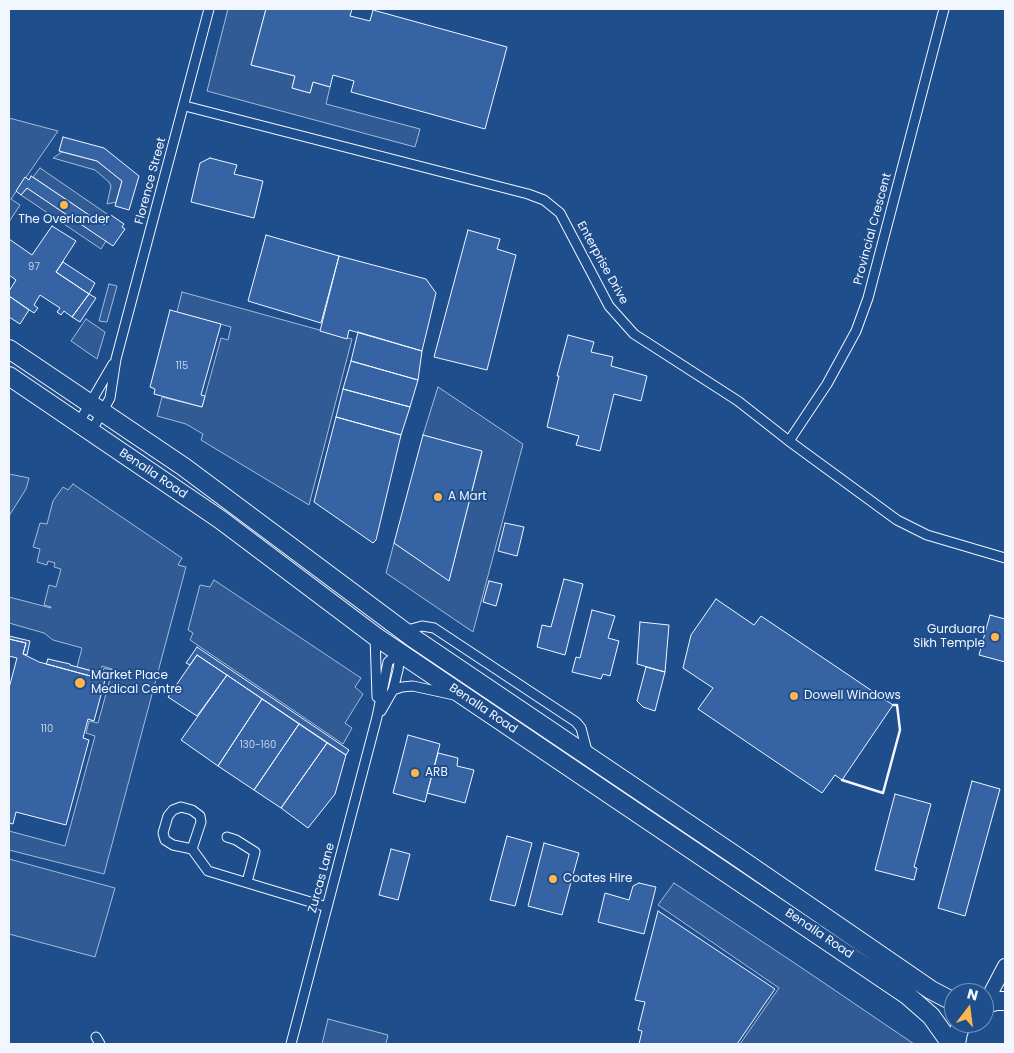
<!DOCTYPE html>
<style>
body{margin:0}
#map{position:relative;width:1014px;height:1053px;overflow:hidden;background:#1f4e8c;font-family:Poppins,sans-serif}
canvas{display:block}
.frame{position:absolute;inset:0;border:10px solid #f2f6ff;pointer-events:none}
.north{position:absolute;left:944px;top:983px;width:50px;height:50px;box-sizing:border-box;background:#1f4e8c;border:1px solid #7391ba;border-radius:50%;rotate:15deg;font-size:14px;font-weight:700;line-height:20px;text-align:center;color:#f2f6ff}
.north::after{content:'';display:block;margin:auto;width:18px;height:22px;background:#ffb74d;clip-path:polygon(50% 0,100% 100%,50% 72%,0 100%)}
</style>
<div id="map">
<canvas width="1014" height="1053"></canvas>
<div class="frame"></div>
<div class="north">N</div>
</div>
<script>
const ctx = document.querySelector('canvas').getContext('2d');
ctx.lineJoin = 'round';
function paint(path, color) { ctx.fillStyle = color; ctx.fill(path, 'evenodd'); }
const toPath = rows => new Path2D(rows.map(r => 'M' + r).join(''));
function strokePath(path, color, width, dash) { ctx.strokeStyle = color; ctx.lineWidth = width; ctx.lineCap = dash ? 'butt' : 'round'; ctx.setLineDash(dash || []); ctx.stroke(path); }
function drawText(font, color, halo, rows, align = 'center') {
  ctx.font = font + ' Poppins,sans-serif'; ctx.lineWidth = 4; ctx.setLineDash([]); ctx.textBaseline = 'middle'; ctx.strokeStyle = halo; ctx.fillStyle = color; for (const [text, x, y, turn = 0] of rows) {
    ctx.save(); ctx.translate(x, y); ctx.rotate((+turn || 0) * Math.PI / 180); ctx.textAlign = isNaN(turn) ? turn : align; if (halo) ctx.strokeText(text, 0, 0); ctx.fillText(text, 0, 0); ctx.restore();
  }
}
const built = toPath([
 [228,9,266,9,251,65,295,76,292,88,310,93,313,82,330,87,326,104,420,129,415,147,207,91,228,9],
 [9,118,58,131,11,199,20,205,9,222,9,118],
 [62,152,97,161,122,181,116,202,107,204,111,186,109,182,95,170,53,158,62,152],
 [40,168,110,216,104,225,33,177,40,168],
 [27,188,106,241,101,249,21,195,27,188],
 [109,284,117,286,107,322,99,321,109,284],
 [182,292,352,339,309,505,201,440,203,434,186,424,157,416,162,397,202,407,221,338,228,340,231,327,177,312,182,292],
 [86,319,105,332,97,359,71,341,86,319],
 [438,387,523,444,473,632,386,573,394,543,449,580,482,452,423,435,438,387],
 [9,474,29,478,26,489,9,516,9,474],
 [73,484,182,558,178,565,186,567,104,874,9,850,9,831,65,846,95,736,86,733,89,721,98,723,110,679,102,677,104,668,112,670,112,669,102,666,100,673,77,667,82,648,53,640,44,633,9,623,9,597,51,608,51,607,44,605,49,585,56,587,61,569,54,567,55,563,48,561,47,565,37,562,40,549,33,547,40,523,47,524,53,501,63,487,68,490,73,484],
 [214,580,361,678,355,687,363,694,345,723,352,728,343,744,190,640,193,633,188,630,200,585,210,587,214,580],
 [9,859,115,888,95,957,9,934,9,859],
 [674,883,799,966,914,1044,740,1044,779,988,658,905,674,883],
 [328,1019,388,1035,386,1044,322,1044,328,1019]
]);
paint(built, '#305b95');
strokePath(built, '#a8bbd7', 1);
const building = toPath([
 [266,9,352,9,350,16,370,21,373,10,507,47,485,129,351,92,354,81,333,75,330,87,313,82,310,93,292,88,295,76,251,65,266,9],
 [63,137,104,148,139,176,129,210,115,206,122,181,97,161,59,151,63,137],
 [210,158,237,165,234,174,263,181,254,218,191,202,200,163,210,158],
 [31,176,104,225,111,215,124,224,122,227,125,229,113,246,27,188,21,195,16,191,25,177,29,180,31,176],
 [52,226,76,241,56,272,89,294,72,317,64,311,61,315,57,312,60,308,40,295,34,305,38,308,34,313,9,296,9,291,16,280,9,275,9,239,32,255,52,226],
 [468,230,500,239,497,249,516,255,487,370,434,357,468,230],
 [266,235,339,256,321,323,248,301,266,235],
 [339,256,426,279,436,293,422,351,349,330,347,339,320,331,339,256],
 [63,262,95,283,89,294,56,272,63,262],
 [89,294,96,298,80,322,72,317,89,294],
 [9,296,29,310,20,324,9,317,9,296],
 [170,310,221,324,201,395,205,396,202,407,154,394,155,389,150,387,170,310],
 [358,332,422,351,418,380,351,361,358,332],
 [568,335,594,342,591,352,613,357,611,366,647,376,641,401,614,394,600,451,576,445,579,436,547,427,559,376,557,376,568,335],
 [351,361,418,380,410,407,343,389,351,361],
 [343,389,410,407,401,435,336,417,343,389],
 [336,417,401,435,376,540,373,543,314,502,336,417],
 [423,435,482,451,449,581,394,543,423,435],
 [505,523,524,527,517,556,498,551,505,523],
 [564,579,583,584,565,655,537,647,542,625,551,627,564,579],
 [489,581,502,584,496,606,483,602,489,581],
 [716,599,754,625,761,616,893,705,842,780,835,775,822,793,698,709,713,688,683,668,691,635,716,599],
 [592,610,615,616,608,638,619,641,610,676,603,674,601,679,572,672,576,657,580,658,592,610],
 [990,615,1005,619,1005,662,979,655,990,615],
 [640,622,669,625,665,672,637,664,640,622],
 [9,636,30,641,27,655,23,654,26,643,9,639,9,636],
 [9,639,26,643,23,654,39,662,105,680,94,721,88,719,83,738,89,740,66,825,16,812,13,824,9,823,9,639],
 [197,647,349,750,346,755,197,655,190,665,186,663,197,647],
 [197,655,227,675,197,716,168,697,197,655],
 [9,656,17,658,9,688,9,656],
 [48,659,70,664,70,665,99,673,98,678,46,664,48,659],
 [646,667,665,672,655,711,643,707,637,701,646,667],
 [227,675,262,699,218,766,181,740,227,675],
 [262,699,299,724,254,790,218,766,262,699],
 [299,724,327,743,281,808,254,790,299,724],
 [408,735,440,744,425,802,393,793,408,735],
 [327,743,346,755,335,794,308,828,281,808,327,743],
 [438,753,458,758,457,766,474,770,465,803,427,793,438,753],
 [972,781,1000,789,965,916,938,908,972,781],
 [895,794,931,804,914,867,917,868,914,880,875,870,895,794],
 [507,836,532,843,515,906,490,900,507,836],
 [544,843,579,853,562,915,528,906,544,843],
 [391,849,410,854,398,900,379,895,391,849],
 [639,883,656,887,644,934,598,922,605,893,629,900,633,886,639,883],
 [658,911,775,989,737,1044,639,1044,642,1031,638,1030,645,1002,635,1000,658,911]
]);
paint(building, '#3563a3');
strokePath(building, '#f2f6ff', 1);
const street = toPath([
 [185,106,528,194,544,200,560,213,609,306,634,334,738,401,789,441,897,520,927,535,1005,558],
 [78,424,113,364],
 [91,432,110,398,116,359,209,9],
 [789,441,827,384,856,331,868,298,944,9],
 [404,631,422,626,434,628,576,722,581,728,588,755],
 [375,636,377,697],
 [393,690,402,687,413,686,454,695],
 [381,711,393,690,398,670,400,653],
 [227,837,236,840,255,852,247,882],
 [192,849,201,822,200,816,192,810,181,807,173,810,168,816,163,833,165,840,173,845,192,849,208,871,327,907],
 [96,1037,100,1044],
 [291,1044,377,717,388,662,400,652]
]);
const secondary = toPath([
 [985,1004,1005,966]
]);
const highway = toPath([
 [9,349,184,467,413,638,736,856,931,990,954,1002],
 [9,376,221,520,375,636,907,995,931,1016,951,1044],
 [984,1004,997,1001,1005,1001],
 [956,1044,958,1033,962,1023]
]);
strokePath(street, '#f2f6ff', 11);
strokePath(secondary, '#f2f6ff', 16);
strokePath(highway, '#f2f6ff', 20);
strokePath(street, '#1f4e8c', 9);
strokePath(secondary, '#1f4e8c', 14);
strokePath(highway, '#1f4e8c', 18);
strokePath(toPath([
 [842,780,883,793,900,730,897,705,893,705]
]), '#f2f6ff', 2.5);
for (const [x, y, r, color] of [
 [64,205,5,"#ffb74d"],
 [438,497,5,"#ffb74d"],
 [995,637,5,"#ffb74d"],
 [80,683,6,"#ffb74d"],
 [794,696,5,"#ffb74d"],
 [415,773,5,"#ffb74d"],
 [553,879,5,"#ffb74d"]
]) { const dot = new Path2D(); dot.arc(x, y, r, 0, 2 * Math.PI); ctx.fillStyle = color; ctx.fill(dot); strokePath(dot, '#1f4e8c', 2); }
drawText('10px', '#c3d1e8', null, [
 ["97",34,267],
 ["115",182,366],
 ["110",47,729],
 ["130-160",258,745]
]);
drawText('12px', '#f2f6ff', '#1f4e8c', [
 ["Florence Street",151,181,-75],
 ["Provincial Crescent",873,229,-75],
 ["Enterprise Drive",602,263,61],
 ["Benalla Road",153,474,34],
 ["Benalla Road",483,709,34],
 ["Zurcas Lane",322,878,-75],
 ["Benalla Road",819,934,34]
]);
drawText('12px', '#f2f6ff', '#1f4e8c', [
 ["The Overlander",64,220,"center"],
 ["A Mart",448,497],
 ["Gurduara",985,630,"right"],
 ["Sikh Temple",985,644,"right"],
 ["Market Place",91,676],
 ["Medical Centre",91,690],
 ["Dowell Windows",804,696],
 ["ARB",425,773],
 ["Coates Hire",563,879]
], 'left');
</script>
